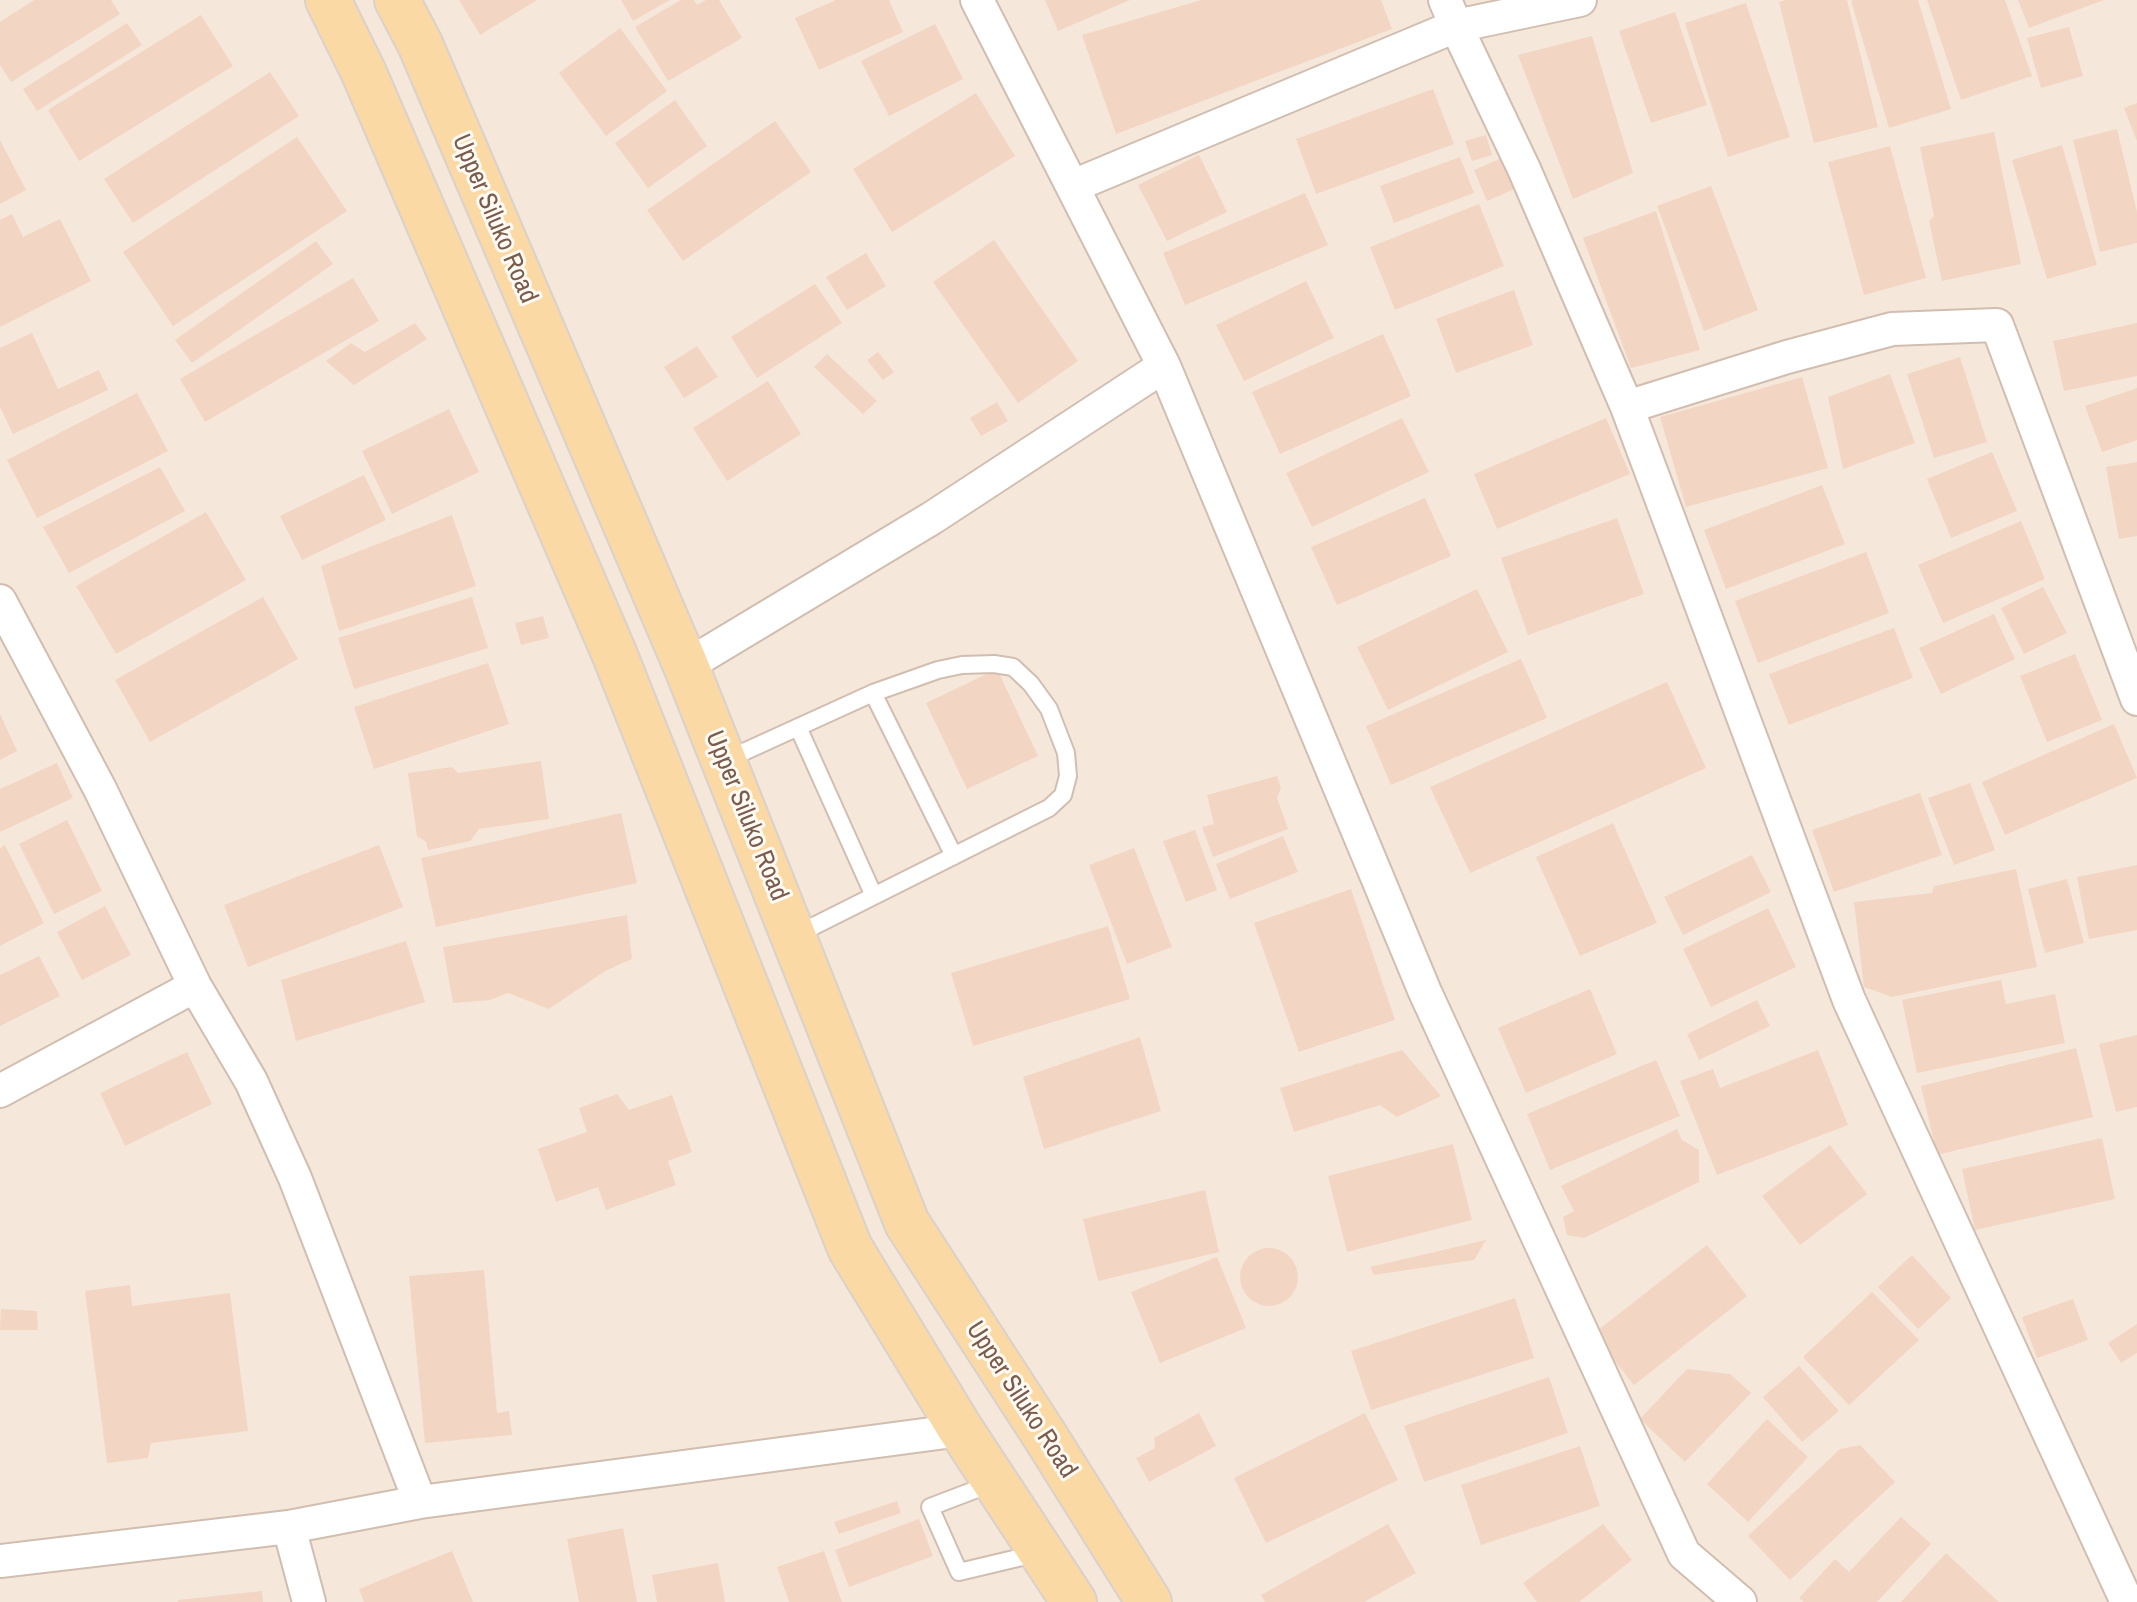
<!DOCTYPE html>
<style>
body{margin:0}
canvas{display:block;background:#fdf6ec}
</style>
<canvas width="2137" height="1602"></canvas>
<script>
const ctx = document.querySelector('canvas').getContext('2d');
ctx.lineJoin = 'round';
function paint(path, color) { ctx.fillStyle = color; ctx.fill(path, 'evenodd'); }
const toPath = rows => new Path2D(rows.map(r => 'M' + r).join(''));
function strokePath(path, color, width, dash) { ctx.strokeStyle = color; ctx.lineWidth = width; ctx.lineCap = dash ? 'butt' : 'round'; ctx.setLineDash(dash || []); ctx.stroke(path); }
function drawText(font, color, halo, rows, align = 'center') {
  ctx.font = font + ' "Archivo Narrow",sans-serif'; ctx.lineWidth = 6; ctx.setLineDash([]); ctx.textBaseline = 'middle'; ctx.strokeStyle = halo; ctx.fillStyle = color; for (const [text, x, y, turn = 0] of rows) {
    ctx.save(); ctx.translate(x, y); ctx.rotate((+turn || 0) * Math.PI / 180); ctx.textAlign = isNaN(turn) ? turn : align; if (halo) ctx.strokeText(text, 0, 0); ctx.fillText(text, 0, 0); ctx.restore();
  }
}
paint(toPath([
 [0,0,2137,0,2137,1602,0,1602]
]), '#f5e8da');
paint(toPath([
 [34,0,111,0,120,14,11,82,0,65,0,22],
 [459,0,537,0,480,35],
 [621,0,670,0,633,21],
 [681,0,694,0,697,5,706,0,719,0,742,38,668,81,635,27],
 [836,0,889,0,903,32,819,70,795,18],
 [1045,0,1130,0,1058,31],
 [1201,0,1381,0,1392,29,1116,134,1082,35],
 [1786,0,1847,0,1878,127,1814,143,1779,2],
 [1854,0,1918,0,1951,109,1889,128,1851,1],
 [1927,0,2005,0,2032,76,1961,100],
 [2018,0,2104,0,2029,28],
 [1746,3,1790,137,1728,157,1685,23],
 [1675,12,1707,105,1651,123,1619,31],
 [201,15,233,66,79,161,48,110],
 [127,23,142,45,37,111,23,89],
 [935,24,963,79,889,116,861,61],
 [2069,27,2083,76,2041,88,2027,38],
 [620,28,667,91,606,136,559,73],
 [1592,36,1633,173,1573,199,1518,55],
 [270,72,299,116,133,223,104,179],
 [1433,89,1454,144,1316,194,1296,139],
 [976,93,1015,156,892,232,853,169],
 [675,100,707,146,648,188,615,143],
 [2137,103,2137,141,2124,108],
 [775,121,811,172,683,261,647,210],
 [2117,129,2137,212,2137,243,2100,252,2073,140],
 [1994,132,2021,264,1942,281,1929,221,1934,216,1920,147],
 [1486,135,1492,155,1472,161,1465,141],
 [297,137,347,211,173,326,123,252],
 [0,140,26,190,0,204],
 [2062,145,2097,265,2047,279,2012,160],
 [1890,146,1926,278,1864,295,1828,162],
 [1199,155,1227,212,1167,241,1138,185],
 [1460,157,1474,193,1394,223,1380,186],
 [1504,157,1517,188,1487,201,1474,170],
 [1711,186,1758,310,1704,331,1657,206],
 [1305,193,1328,245,1185,305,1163,253],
 [1479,204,1504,266,1395,310,1370,247],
 [1656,211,1700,350,1631,368,1583,238],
 [12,214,23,237,60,219,91,281,0,327,0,220],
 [994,240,1078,361,1018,403,933,282],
 [316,241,333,264,192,363,175,340],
 [866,253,886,286,847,310,826,277],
 [353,278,379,321,205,422,180,379],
 [1306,281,1334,338,1244,381,1216,325],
 [815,284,842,323,757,378,731,337],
 [1514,290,1533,345,1456,373,1436,319],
 [415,323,427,339,354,385,326,361,351,343,365,352],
 [2137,323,2137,376,2064,391,2053,341],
 [32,333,58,389,99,370,108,390,13,434,0,407,0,348],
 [1383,334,1411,396,1280,454,1252,392],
 [697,346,718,377,684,398,664,367],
 [878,352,894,372,883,380,867,360],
 [827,354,877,401,863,414,814,367],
 [1960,357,1987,442,1934,458,1907,374],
 [1890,374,1915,443,1843,469,1828,397],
 [1802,377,1828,468,1686,507,1660,417],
 [768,381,801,434,727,481,693,428],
 [2137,388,2137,440,2102,452,2085,406],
 [137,393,168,451,37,518,7,460],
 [997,402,1008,421,981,436,970,418],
 [449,409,479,472,392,514,362,451],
 [1402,418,1429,472,1312,527,1286,473],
 [1606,418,1630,474,1497,529,1474,474],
 [1992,452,2017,511,1951,538,1927,479],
 [2137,462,2137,536,2119,539,2106,467],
 [160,467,185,511,69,573,43,527],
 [364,475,386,520,302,560,280,516],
 [1822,485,1845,544,1726,589,1704,530],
 [1425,498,1451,556,1337,605,1311,547],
 [206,512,246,580,116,654,76,586],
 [452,515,476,586,339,631,321,566],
 [1617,518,1644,594,1528,635,1501,558],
 [2021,521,2045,579,1943,623,1918,565],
 [1866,552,1889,613,1758,663,1735,601],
 [2043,587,2067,633,2024,654,2001,608],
 [1477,589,1508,652,1388,710,1357,647],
 [263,597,298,659,150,742,115,680],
 [472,597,488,648,354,689,338,638],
 [1994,614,2015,659,1941,694,1919,648],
 [543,616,549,638,521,645,515,623],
 [1894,628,1913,678,1789,725,1769,674],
 [2075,654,2102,720,2047,742,2020,676],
 [1521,659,1547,718,1391,785,1366,726],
 [488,663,509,724,374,769,354,707],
 [997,669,1038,756,967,789,926,703],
 [1667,682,1706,768,1470,873,1430,787],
 [0,714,17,751,0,760],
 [2114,724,2137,778,2005,835,1982,782],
 [541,761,549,819,479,829,470,841,428,850,426,842,417,836,408,773,452,767,458,773],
 [57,763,73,798,0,832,0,789],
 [1277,776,1281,788,1277,798,1288,829,1213,857,1202,827,1214,824,1207,795],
 [1970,783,1995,850,1954,865,1928,798],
 [1920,793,1942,855,1834,892,1812,830],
 [621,813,637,883,436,927,421,858],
 [67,820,102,891,54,914,19,844],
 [1613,823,1657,923,1580,956,1536,857],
 [1195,830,1217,890,1186,902,1163,841],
 [1283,836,1298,872,1230,899,1216,864],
 [5,845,44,923,0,946,0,848],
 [379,845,403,907,248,967,224,905],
 [1134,848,1172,947,1127,964,1089,865],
 [1752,855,1771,892,1683,935,1664,897],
 [2137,865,2137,930,2089,939,2077,877],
 [2016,869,2037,967,1892,997,1864,987,1854,902,1932,893,1934,886],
 [2067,879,2084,943,2045,953,2028,889],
 [1351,889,1395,1020,1299,1052,1254,923],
 [105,906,131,955,82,980,57,932],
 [1768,908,1796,967,1711,1007,1683,949],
 [627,915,632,959,605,971,549,1009,508,993,490,1000,453,1003,443,947],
 [1108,926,1130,999,973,1046,951,973],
 [406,941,425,1002,296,1041,281,980],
 [39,956,60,996,0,1026,0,975],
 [2001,980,2006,1004,2055,994,2065,1043,1917,1073,1902,1000],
 [1590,989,1617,1054,1526,1093,1498,1028],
 [1757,1000,1770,1026,1699,1060,1687,1034],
 [2137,1035,2137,1107,2116,1112,2099,1044],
 [1140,1037,1161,1111,1044,1149,1023,1077],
 [2076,1048,2093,1117,1937,1155,1921,1086],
 [1402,1050,1441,1096,1397,1117,1380,1105,1294,1132,1280,1088],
 [1818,1050,1848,1125,1717,1175,1680,1081,1713,1069,1720,1088],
 [187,1052,212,1104,125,1146,100,1093],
 [1656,1060,1680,1116,1550,1170,1527,1114],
 [617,1094,629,1110,672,1095,692,1152,668,1161,676,1185,606,1210,598,1187,556,1202,538,1149,587,1132,579,1108],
 [1677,1129,1682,1140,1699,1150,1699,1182,1584,1238,1567,1235,1563,1217,1574,1211,1561,1186],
 [2102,1138,2115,1199,1975,1230,1962,1169],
 [1453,1144,1472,1220,1347,1252,1328,1176],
 [1830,1145,1867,1194,1800,1245,1762,1196],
 [1205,1190,1219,1252,1098,1281,1083,1219],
 [1486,1240,1474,1260,1374,1275,1370,1267],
 [1707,1245,1747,1296,1634,1385,1593,1334],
 '1240 1277a29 29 0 1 1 58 0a29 29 0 1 1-58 0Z',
 [1912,1255,1951,1298,1918,1329,1878,1287],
 [1217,1257,1246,1328,1160,1363,1131,1292],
 [484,1270,497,1413,509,1411,512,1435,425,1443,409,1276],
 [130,1285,132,1306,230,1293,248,1431,151,1443,148,1458,107,1463,85,1291],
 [1872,1292,1919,1340,1849,1405,1803,1357],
 [1515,1298,1534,1358,1371,1410,1351,1351],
 [2073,1299,2088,1340,2037,1358,2022,1317],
 [1,1309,37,1311,38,1330,0,1330],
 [2137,1324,2137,1353,2121,1363,2108,1343],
 [1799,1366,1839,1411,1802,1442,1763,1397],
 [1687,1369,1730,1374,1751,1393,1685,1462,1640,1419],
 [1549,1377,1568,1433,1424,1482,1404,1426],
 [1199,1413,1216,1446,1149,1482,1136,1458,1155,1448,1154,1438],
 [1365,1413,1398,1480,1266,1543,1234,1478],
 [1767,1419,1808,1457,1748,1522,1707,1484],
 [1860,1445,1895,1482,1790,1580,1748,1536,1840,1449],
 [1580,1446,1600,1506,1481,1545,1461,1485],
 [897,1501,901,1513,839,1534,834,1522],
 [1901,1517,1931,1544,1877,1602,1804,1602,1799,1598,1835,1559,1849,1572],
 [919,1519,933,1556,849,1587,835,1550],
 [1388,1524,1416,1573,1364,1602,1265,1602,1261,1595],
 [1603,1524,1632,1560,1579,1602,1537,1602,1523,1583],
 [623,1528,637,1602,579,1602,567,1539],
 [452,1551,473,1602,364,1602,359,1589],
 [824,1551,842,1602,789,1602,777,1567],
 [1946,1553,1978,1583,1999,1602,1901,1602],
 [718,1563,725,1602,657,1602,652,1575],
 [262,1591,263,1602,178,1602,178,1600]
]), '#f3d5c3');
const lane = toPath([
 [873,693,954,856],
 [798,727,874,896],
 [726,760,873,693,938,670,962,665,994,664,1013,667,1031,684,1049,709,1066,753,1068,776,1063,795,1049,808,794,936],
 [993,1483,930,1507,959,1572,1039,1553]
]);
const street = toPath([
 [977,0,1164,366,1425,992,1684,1554,1740,1602],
 [1445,0,1456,26,1524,169,1627,407,1849,1000,2127,1602],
 [1073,186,1456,26,1580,0],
 [1627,407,1787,357,1892,329,1997,325,2137,699],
 [0,601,100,789,195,986,251,1081,295,1178,420,1502],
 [686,666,932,518,1164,366],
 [0,1091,195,986],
 [289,1527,309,1602],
 [0,1561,289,1527,420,1502,961,1430]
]);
const primary = toPath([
 [328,0,363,71,614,653,850,1248,961,1430,1074,1602],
 [397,0,420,44,686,666,907,1223,1045,1436,1149,1602]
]);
strokePath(lane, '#d1beb0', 20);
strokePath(street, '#d1beb0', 36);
strokePath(primary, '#dad1cd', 48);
strokePath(lane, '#fff', 16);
strokePath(street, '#fff', 32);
strokePath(primary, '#fbd9a5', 44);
drawText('26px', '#7a5c4d', '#fffaf3', [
 ["Upper Siluko Road",494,219,67],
 ["Upper Siluko Road",746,816,68],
 ["Upper Siluko Road",1021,1400,57]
]);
</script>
